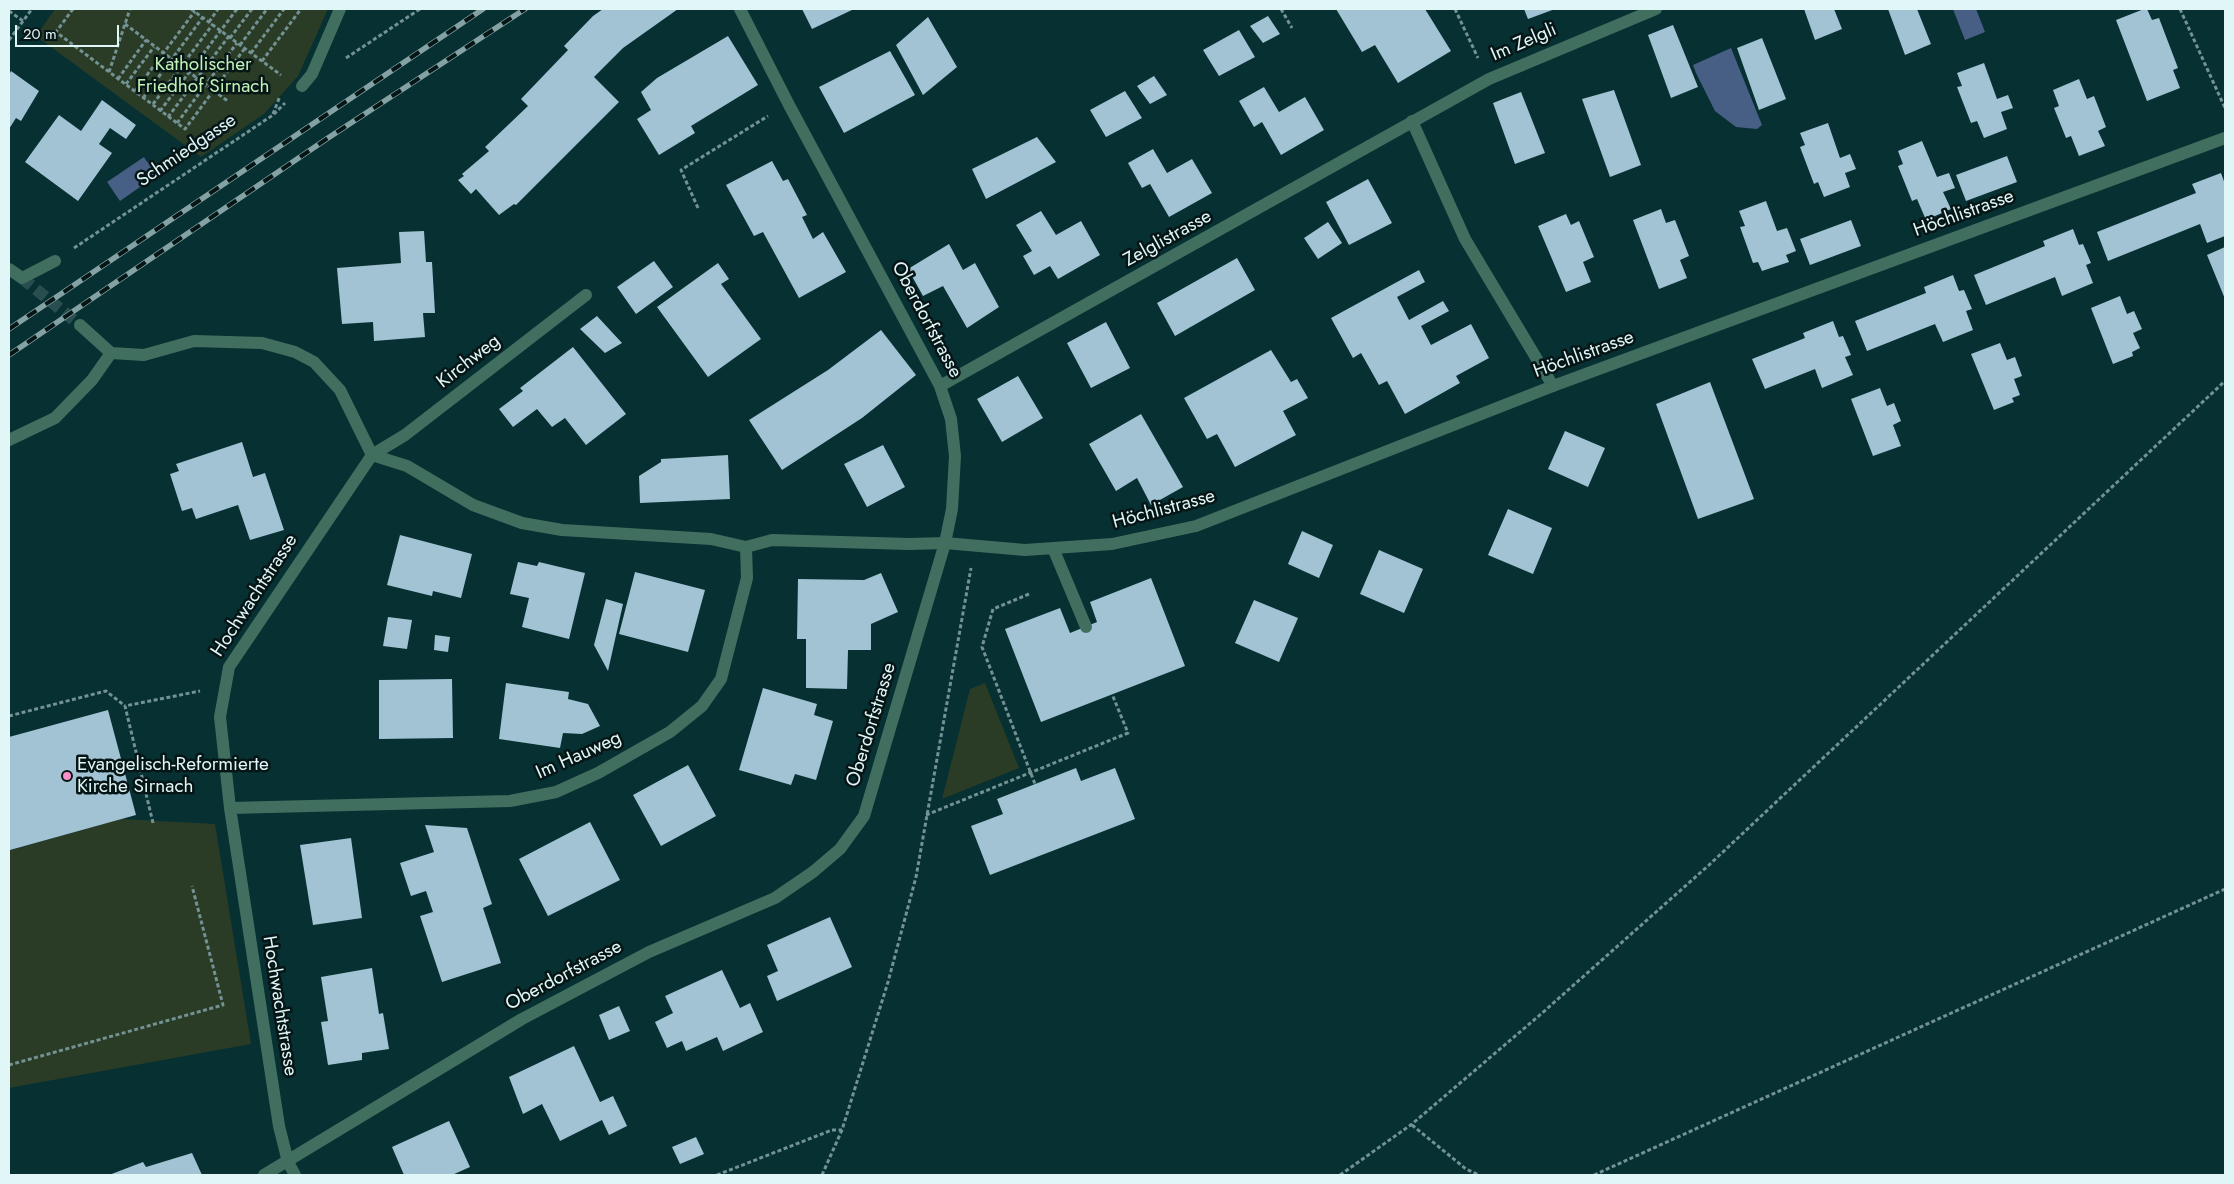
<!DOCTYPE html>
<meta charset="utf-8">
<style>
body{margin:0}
#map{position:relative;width:2234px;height:1184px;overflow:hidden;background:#073032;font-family:Jost,sans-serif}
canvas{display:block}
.frame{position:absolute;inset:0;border:10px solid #e1f6f7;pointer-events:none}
.scale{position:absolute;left:15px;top:25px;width:104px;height:22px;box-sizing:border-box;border:2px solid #e1f6f7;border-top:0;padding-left:6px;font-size:15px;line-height:18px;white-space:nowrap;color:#e1f6f7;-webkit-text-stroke:4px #061516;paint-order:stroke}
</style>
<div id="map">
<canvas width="2234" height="1184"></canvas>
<div class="frame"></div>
<div class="scale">20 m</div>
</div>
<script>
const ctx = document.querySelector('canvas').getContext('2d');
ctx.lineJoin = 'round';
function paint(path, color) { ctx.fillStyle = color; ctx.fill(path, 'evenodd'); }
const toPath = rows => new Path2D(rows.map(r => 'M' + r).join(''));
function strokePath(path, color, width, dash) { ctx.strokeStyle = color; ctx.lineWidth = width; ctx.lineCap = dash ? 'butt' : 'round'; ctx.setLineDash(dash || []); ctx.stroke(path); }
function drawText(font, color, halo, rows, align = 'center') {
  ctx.font = font + ' Jost,sans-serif'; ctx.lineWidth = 5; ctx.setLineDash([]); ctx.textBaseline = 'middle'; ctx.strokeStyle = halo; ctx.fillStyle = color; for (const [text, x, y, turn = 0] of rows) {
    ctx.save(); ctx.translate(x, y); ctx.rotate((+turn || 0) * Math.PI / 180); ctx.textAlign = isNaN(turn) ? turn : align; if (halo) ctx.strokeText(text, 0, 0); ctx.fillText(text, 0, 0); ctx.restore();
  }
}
paint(toPath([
 [55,9,328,9,298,76,264,114,201,157,36,36],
 [985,683,1019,768,942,799,970,689],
 [121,819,215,824,251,1044,9,1088,9,845,11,850]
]), '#2a3c26');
paint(toPath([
 [1953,9,1976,9,1985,32,1965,40],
 [1731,48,1762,125,1757,129,1736,127,1715,111,1696,73,1693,65],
 [144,157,147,162,153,161,158,165,160,173,120,201,107,182]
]), '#475f84');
paint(toPath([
 [603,9,678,9,623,48,594,77,619,102,516,205,514,204,499,215,476,189,471,194,458,180,464,176,462,174,489,151,485,147,528,106,521,99,568,50,564,46,593,16],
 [802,9,854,9,812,29],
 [1336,9,1425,9,1451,51,1398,83,1375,45,1362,52],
 [1524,9,1555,9,1528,19],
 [1804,9,1834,9,1842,29,1815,40],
 [1888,9,1917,9,1931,44,1905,55],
 [2144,9,2147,9,2152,20,2159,18,2178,68,2173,70,2180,88,2147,101,2116,20],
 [1268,16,1280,34,1263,43,1250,26],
 [928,17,957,67,923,95,896,45],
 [1673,25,1698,87,1671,98,1648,35],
 [1239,30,1255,57,1219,76,1203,50],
 [728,36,758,85,691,126,695,133,659,155,637,119,651,110,641,92,657,78],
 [1762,38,1786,99,1759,110,1737,48],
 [890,51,915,95,844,133,819,87],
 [1984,63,1997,99,2008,95,2013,108,2001,112,2007,129,1984,138,1977,121,1971,123,1957,87,1962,86,1957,73],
 [11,71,39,91,21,121,16,118,9,129,9,75],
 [1154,76,1167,95,1150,104,1137,86],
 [2079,79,2087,99,2094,96,2106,127,2098,131,2105,146,2079,156,2071,136,2066,138,2054,108,2059,106,2053,90],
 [1264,87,1279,112,1305,97,1324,130,1281,155,1262,122,1254,127,1239,101],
 [1614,90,1641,165,1610,177,1582,99],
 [1125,91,1142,118,1106,137,1090,110],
 [1521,92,1545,153,1515,164,1493,103],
 [102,100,136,125,126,139,110,128,99,144,112,153,78,201,25,162,59,115,81,131],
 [1828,123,1840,158,1850,154,1856,169,1845,173,1850,187,1824,197,1818,182,1814,184,1800,147,1805,145,1800,133],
 [1037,137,1056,162,986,199,972,169],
 [1922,141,1937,177,1949,173,1955,188,1943,192,1951,209,1926,220,1917,199,1912,201,1898,166,1903,164,1898,151],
 [1153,149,1167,173,1192,159,1212,193,1169,217,1150,184,1142,188,1128,163],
 [2007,156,2017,182,1966,201,1956,175],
 [772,161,783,181,788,179,807,215,802,217,813,239,823,232,846,272,799,298,763,232,754,236,726,185],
 [2221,173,2225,184,2225,236,2207,243,2200,224,2108,261,2097,232,2196,193,2192,184],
 [1368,179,1392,223,1349,245,1326,202],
 [1766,201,1777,231,1787,228,1796,251,1786,255,1789,262,1762,271,1758,262,1753,263,1740,227,1745,226,1739,211],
 [1661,209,1666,223,1675,220,1689,256,1680,260,1687,278,1659,289,1633,220],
 [1041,211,1056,235,1081,221,1100,255,1058,279,1050,266,1034,275,1023,256,1032,251,1016,225],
 [1566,214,1571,225,1579,221,1594,257,1583,262,1591,282,1566,292,1538,226],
 [1851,220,1861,246,1810,265,1800,239],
 [1328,222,1342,243,1318,259,1304,238],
 [2073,229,2079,245,2083,244,2091,263,2086,265,2093,283,2062,296,2055,277,1986,305,1974,275,2045,246,2043,241],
 [424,231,426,262,432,262,435,313,423,313,425,337,374,341,373,322,342,324,337,268,401,263,399,232],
 [949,244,963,270,975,263,999,307,967,328,943,286,923,296,908,269],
 [2225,247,2225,299,2207,255],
 [1237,258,1255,290,1175,336,1157,303],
 [654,261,673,287,636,314,617,287],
 [718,263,729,279,721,284,761,339,708,377,657,307],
 [1419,270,1425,282,1397,297,1409,320,1443,301,1449,311,1421,326,1431,345,1471,324,1489,358,1456,376,1460,383,1405,414,1387,381,1379,385,1361,353,1353,358,1331,318],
 [1953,275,1959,291,1964,290,1972,309,1966,311,1973,330,1943,342,1935,324,1867,351,1855,321,1926,293,1924,287],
 [2120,296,2127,314,2134,311,2142,329,2133,333,2140,348,2132,352,2133,356,2113,364,2091,308],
 [597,316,622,343,605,353,580,329],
 [1833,321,1839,337,1843,336,1851,355,1845,357,1853,375,1822,388,1815,369,1765,389,1752,359,1805,338,1803,333],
 [1106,322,1130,368,1091,388,1067,343],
 [881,330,916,375,862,418,782,470,749,420,828,370],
 [2000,343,2007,360,2015,357,2022,376,2014,379,2020,395,2012,398,2014,402,1994,410,1971,354],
 [573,347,626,414,586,445,565,418,552,427,537,409,513,427,499,409,523,391,520,388],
 [1271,350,1291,382,1297,379,1308,398,1283,411,1296,435,1235,467,1217,434,1207,439,1184,398],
 [1018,376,1043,418,1002,442,977,399],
 [1710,382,1754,499,1698,519,1656,404],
 [1880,388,1887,406,1894,403,1901,421,1893,425,1901,446,1873,456,1851,399],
 [1141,414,1183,487,1151,505,1137,478,1116,491,1089,444],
 [1565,431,1605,448,1588,487,1548,469],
 [242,442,253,477,265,473,284,530,250,540,238,505,196,519,192,508,182,511,170,474,179,471,176,464],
 [883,445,905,487,867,507,844,464],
 [728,455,730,499,640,503,639,476,661,462,661,459],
 [1508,509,1552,528,1533,574,1488,555],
 [1302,531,1333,545,1319,578,1288,564],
 [400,535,472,554,461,598,433,591,432,596,387,585],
 [1379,550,1423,569,1404,613,1360,594],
 [518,562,537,566,539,562,585,573,569,639,522,627,529,598,510,594],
 [635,572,705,590,688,652,619,634],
 [881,573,898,612,871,624,871,650,848,650,847,689,806,688,806,639,797,639,798,579,864,580],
 [1151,578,1185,666,1041,722,1005,629,1060,608,1070,633,1097,622,1090,602],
 [606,599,623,604,608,671,594,645],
 [1254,600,1298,618,1279,662,1235,643],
 [388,617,412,620,407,649,383,646],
 [435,635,450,637,448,652,434,650],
 [452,679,453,738,379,739,379,680],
 [506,683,569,692,568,699,588,704,600,726,582,734,563,733,560,748,499,739],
 [763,688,817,704,814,715,833,721,816,780,795,774,791,785,739,770],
 [108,710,136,815,10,850,9,737],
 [688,765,716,816,661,846,633,795],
 [1076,768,1081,781,1115,768,1135,819,990,875,971,826,1003,814,997,799],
 [590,822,620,880,548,916,519,859],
 [425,825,467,828,492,904,483,908,501,963,442,982,420,916,433,912,426,891,411,896,400,863,434,852],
 [351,838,362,918,313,925,300,845],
 [830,917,852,967,777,1001,767,976,778,971,767,945],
 [372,968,379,1014,383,1013,389,1049,362,1053,362,1060,328,1065,321,1022,328,1021,321,977],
 [722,970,740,1008,750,1003,763,1032,723,1051,717,1037,686,1051,682,1041,667,1048,655,1022,673,1013,665,996],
 [619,1006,630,1031,609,1040,599,1015],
 [574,1046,600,1102,613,1096,627,1126,609,1135,602,1120,560,1141,542,1104,523,1114,509,1077],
 [449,1121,470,1167,452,1175,404,1175,392,1147],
 [696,1137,704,1154,680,1164,672,1147],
 [192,1153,202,1175,109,1175,143,1162,146,1167]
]), '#a1c3d4');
strokePath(toPath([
 [22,278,80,325]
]), '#284e50', 12, [12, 6]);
strokePath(toPath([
 [73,9,56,32,185,129,245,48],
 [191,9,281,75],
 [1281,9,1292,28],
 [1455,9,1478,58],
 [2180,9,2225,108],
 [9,11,23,21],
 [209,22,218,9],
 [125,24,229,102],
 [230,38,252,9],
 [9,40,32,9],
 [240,45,267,9],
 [251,53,284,9],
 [346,58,420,9],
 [262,61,301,9],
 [109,72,130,9],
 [118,79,146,40],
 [126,84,154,47],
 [135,91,195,11],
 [143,98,203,17],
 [153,104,213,24],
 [160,111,237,9],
 [273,114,280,96],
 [168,117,229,36],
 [177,123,237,43],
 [698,208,681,170,768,116],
 [74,248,273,115,285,103],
 [1029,594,993,609,982,647,1035,784],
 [9,716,106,691,125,706],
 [926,815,1128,733,1112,694],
 [153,823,125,706,200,691],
 [9,1065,223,1005,192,886],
 [1412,1125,1466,1169,1479,1175],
 [717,1175,832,1130,842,1130],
 [822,1175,842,1130,888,982,916,877,971,568],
 [1340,1175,1412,1124,1541,1014,1709,865,2225,381],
 [1594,1175,2225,889]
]), '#739294', 3, [4, 2.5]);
strokePath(toPath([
 [302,86,312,74,340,9],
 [1412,121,1465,239,1553,386],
 [9,269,22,278,55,261],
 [80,325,111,353,144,355,194,341,262,343,295,352,314,362,340,390,372,455,229,667,220,717,230,808,279,1126,288,1162,295,1175],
 [940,386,1489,79,1656,9],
 [9,440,55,418,92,380,111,353],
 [372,455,407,466,473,505,522,523,562,530,711,539,746,547,772,540,909,544,945,543,1025,550,1112,544,1196,526,1553,386,2225,138],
 [372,455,405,435,586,295],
 [1053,548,1086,627],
 [230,808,510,801,556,792,598,773,670,732,702,706,721,679,747,578,746,547],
 [264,1175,522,1019,649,952,775,898,813,872,840,849,864,816,945,543,952,509,955,456,951,419,940,386,788,103,740,9]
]), '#416f5f', 12);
const rail = toPath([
 [9,329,483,9],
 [9,355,328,138,525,9]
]);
strokePath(rail, '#84a2a3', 5.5);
strokePath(rail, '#061516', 4, [11]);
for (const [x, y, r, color] of [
 [67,776,5,"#f98fc9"]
]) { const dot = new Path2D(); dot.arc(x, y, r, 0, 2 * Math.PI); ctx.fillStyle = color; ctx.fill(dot); strokePath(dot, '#061516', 2); }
drawText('19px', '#e1f6f7', '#061516', [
 ["Im Zelgli",1524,43,-23],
 ["Schmiedgasse",187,151,-34],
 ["Höchlistrasse",1964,214,-20],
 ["Zelglistrasse",1168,239,-29],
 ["Oberdorfstrasse",926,320,62],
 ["Höchlistrasse",1584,355,-20],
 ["Kirchweg",469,362,-38],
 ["Höchlistrasse",1164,510,-15],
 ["Hochwachtstrasse",255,596,-57],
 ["Oberdorfstrasse",872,725,-73],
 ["Im Hauweg",579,756,-24],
 ["Oberdorfstrasse",564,976,-28],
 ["Hochwachtstrasse",279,1006,81]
]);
drawText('19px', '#c0f2b5', '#061516', [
 ["Katholischer",203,65],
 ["Friedhof Sirnach",203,87]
]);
drawText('19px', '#e1f6f7', '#061516', [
 ["Evangelisch-Reformierte",77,765],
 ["Kirche Sirnach",77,787]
], 'left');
</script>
